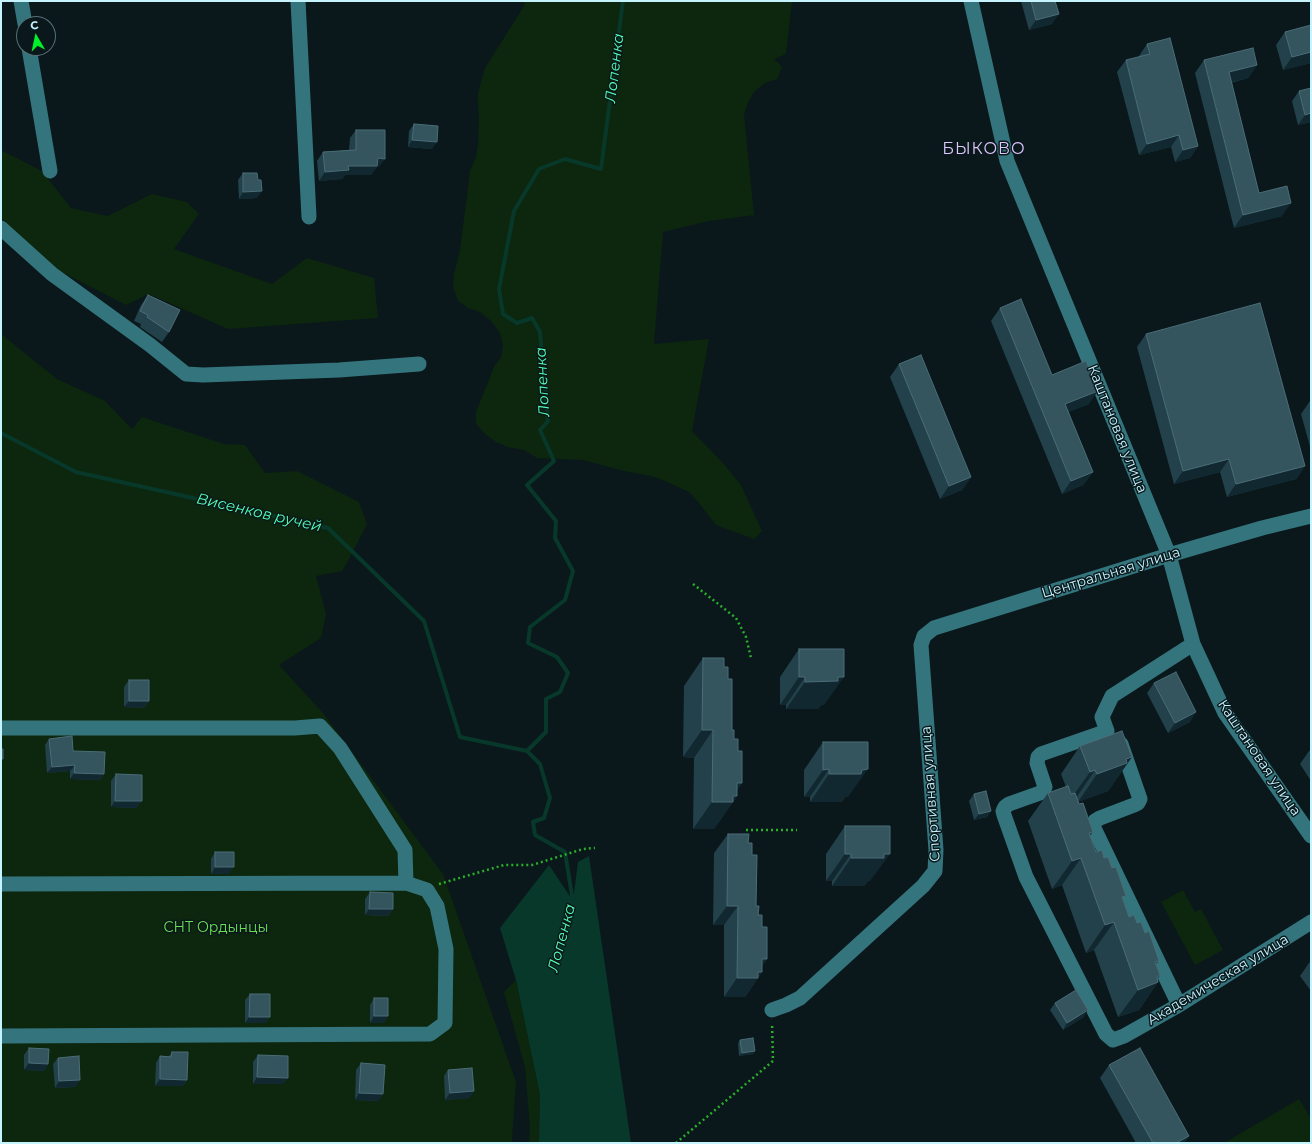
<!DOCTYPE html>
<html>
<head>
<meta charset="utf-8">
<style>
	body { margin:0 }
	#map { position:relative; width:1312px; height:1144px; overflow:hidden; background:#0a181c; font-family:Montserrat,sans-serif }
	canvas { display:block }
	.frame { position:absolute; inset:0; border:2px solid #c5f4ff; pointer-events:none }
	.north { position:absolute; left:16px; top:16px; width:40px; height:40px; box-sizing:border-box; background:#0a181c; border:1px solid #557077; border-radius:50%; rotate:351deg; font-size:11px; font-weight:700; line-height:16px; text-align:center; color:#c5f4ff }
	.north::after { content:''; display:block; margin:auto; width:14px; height:18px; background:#00f029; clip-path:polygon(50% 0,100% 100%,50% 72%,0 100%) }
</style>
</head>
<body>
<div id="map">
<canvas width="1312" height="1144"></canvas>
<div class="frame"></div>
<div class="north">С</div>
</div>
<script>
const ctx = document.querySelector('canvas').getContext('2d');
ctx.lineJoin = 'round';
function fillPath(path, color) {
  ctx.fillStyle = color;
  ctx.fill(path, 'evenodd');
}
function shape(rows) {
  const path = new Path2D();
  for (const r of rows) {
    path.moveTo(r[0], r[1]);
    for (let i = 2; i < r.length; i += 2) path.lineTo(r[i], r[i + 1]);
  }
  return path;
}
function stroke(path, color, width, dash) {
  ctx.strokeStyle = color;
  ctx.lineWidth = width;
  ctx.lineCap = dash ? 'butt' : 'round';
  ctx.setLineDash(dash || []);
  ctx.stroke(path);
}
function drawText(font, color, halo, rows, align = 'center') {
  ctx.font = font + ' Montserrat,sans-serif';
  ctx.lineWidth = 3;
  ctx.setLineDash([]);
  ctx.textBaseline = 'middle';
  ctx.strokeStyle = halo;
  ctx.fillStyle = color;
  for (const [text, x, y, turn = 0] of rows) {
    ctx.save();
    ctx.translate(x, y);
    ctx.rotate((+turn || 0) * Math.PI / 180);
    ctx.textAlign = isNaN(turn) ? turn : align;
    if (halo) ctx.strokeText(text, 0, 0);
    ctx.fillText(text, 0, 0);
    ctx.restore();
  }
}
const green = shape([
	[525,1,792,1,786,54,774,59,782,67,777,79,765,83,755,91,748,102,744,114,754,215,709,221,663,232,654,344,709,339,692,431,723,463,741,485,762,531,754,539,716,525,699,503,689,492,665,481,651,476,624,471,583,460,537,458,524,450,508,447,496,442,486,435,476,424,476,412,494,367,501,357,503,345,500,333,492,322,480,312,468,308,458,301,453,288,454,274,460,250,470,171,476,157,478,144,479,117,478,105,478,93,485,68,524,6],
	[1,150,42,171,71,208,108,216,152,194,187,202,199,214,174,249,272,284,307,258,374,278,378,318,228,329,149,294,126,305,48,265,1,217],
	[1,334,57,379,105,401,132,429,142,417,224,444,245,445,265,473,297,471,359,502,367,524,349,559,342,571,316,576,326,614,321,638,279,665,323,713,443,874,516,1082,512,1139,513,1143,1,1143],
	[1183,890,1195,912,1201,909,1223,950,1195,965,1161,902],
	[516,980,540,1095,539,1143,529,1143,530,1128,525,1067,504,992],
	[1299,1099,1311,1119,1311,1143,1224,1143]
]);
const water = shape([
	[589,856,631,1143,539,1143,540,1095,516,980,500,928,549,865,573,901,578,862]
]);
const stream = shape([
	[1,433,76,472,328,528,424,621,460,737,527,751],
	[572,907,573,902,565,852,535,835,533,822,544,818,550,798,540,764,527,751,546,732,546,699,560,692,568,673,557,657,528,643,530,627,565,600,573,571,555,538,556,521,527,485,554,461,540,430,548,421,540,332,532,318,517,323,503,314,499,289,514,211,539,169,565,159,601,169,623,1]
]);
const path = shape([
	[693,584,736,618,746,637,751,658],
	[746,830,797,830],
	[439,884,504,865,532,865,583,849,595,848],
	[676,1143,773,1061,772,1023]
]);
const minor = shape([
	[21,1,25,24],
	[298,1,309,217],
	[971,1,1007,161,1169,555,1193,644,1225,713,1311,836],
	[29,48,50,171],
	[1,228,52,274,150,345,186,374,203,375,339,370,419,364],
	[1193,644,1112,696,1102,717,1107,731,1041,754,1038,757,1037,763,1045,787,1043,791,1040,793,1009,804,1005,807,1003,811,1004,815,1026,877,1106,1034,1113,1040,1124,1036,1179,1005,1311,922],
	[1,728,295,728,320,726,340,748,405,850,406,883,427,890,437,906,446,949,445,1023,430,1034,1,1036],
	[1121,744,1140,799,1138,803,1134,805,1100,818,1095,821,1093,826,1179,1005],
	[1,884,406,883],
	[772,1010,786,1005,800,998,923,886,935,871,936,850,921,645,924,636,934,628,1169,555,1262,528,1311,516]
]);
const wall = shape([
	[1021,1,1055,1,1052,24,1029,30],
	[1311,25,1311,63,1283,70,1276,45,1285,32],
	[1147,44,1198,146,1190,158,1175,162,1171,147,1139,155,1117,72,1126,60,1140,57,1139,56],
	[1204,60,1257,65,1248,78,1231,83,1259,193,1282,216,1234,228,1195,73],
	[1311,88,1311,122,1298,125,1292,101,1299,91],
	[414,124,432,149,408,147,409,131],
	[356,130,379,167,377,167,371,175,345,175,342,179,319,181,317,161,323,152,349,150,350,138],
	[243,173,258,180,257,198,239,199,238,180],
	[148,295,169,332,162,342,140,327,141,324,134,321,141,305],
	[1000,308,1052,375,1089,404,1068,412,1093,472,1083,485,1062,494,991,321],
	[1146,334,1305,466,1296,479,1227,497,1220,472,1174,484,1137,347],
	[899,364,971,477,962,490,940,499,890,377],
	[1310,401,1311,401,1311,450,1301,414],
	[799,649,824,705,821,705,818,709,786,709,786,705,780,705,780,677],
	[703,658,724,667,728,679,732,730,734,739,738,751,742,783,737,790,737,796,714,829,693,829,694,758,683,757,684,686],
	[129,680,149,701,144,708,124,707,124,687],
	[1154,683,1190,722,1168,733,1147,693],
	[49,739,73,751,104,774,100,780,70,779,70,771,47,773,45,745],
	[823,742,848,797,845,797,842,802,810,802,810,797,804,797,804,770],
	[1080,746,1132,757,1108,791,1078,802,1093,832,1090,836,1096,852,1104,858,1123,900,1129,917,1137,923,1145,933,1159,961,1156,964,1160,975,1157,979,1158,982,1139,1010,1118,1017,1094,950,1086,953,1062,885,1052,889,1028,821,1048,793,1066,787,1061,774],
	[1311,750,1311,781,1300,764,1309,751],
	[116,774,137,808,111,807,111,781],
	[974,794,991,811,987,817,974,820,969,801],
	[845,826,870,881,868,881,864,886,832,886,832,881,826,881,826,854],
	[728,834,748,843,752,855,756,906,762,927,767,959,762,966,762,972,745,997,724,997,724,925,713,925,714,853],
	[215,852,229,874,211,874,211,859],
	[370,892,393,909,388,916,365,915,365,899],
	[1311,961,1311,991,1300,976,1309,963],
	[250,994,270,1017,265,1023,245,1023,245,1000],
	[374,998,388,1016,383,1023,370,1023,370,1005],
	[1055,1003,1084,1017,1063,1030,1050,1010],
	[740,1040,755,1051,753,1054,739,1056,738,1043],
	[29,1048,48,1064,44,1071,24,1070,24,1055],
	[172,1052,187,1080,183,1086,155,1086,156,1063,160,1056,168,1057],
	[258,1055,283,1084,253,1084,253,1062],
	[58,1058,76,1087,55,1088,53,1064],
	[361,1063,379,1101,355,1100,356,1070],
	[1109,1065,1189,1136,1184,1143,1136,1143,1100,1078],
	[448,1070,474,1091,469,1098,445,1100,444,1076]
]);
const shadedWall = shape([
	[1059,14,1052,24,1029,30,1036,20],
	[1311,52,1311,63,1283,70,1292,57],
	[1257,65,1248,78,1220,85,1229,72],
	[1311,113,1311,122,1298,125,1305,115],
	[1179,135,1171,147,1139,155,1147,144],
	[412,140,437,142,432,149,408,147],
	[1198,146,1190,158,1175,162,1183,150],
	[378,158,385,159,379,167,377,167,371,175,345,175,342,179,319,181,325,172],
	[262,191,257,198,239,199,243,192],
	[1291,203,1282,216,1234,228,1243,215],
	[1098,391,1089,404,1056,417,1065,404],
	[1229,459,1220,472,1174,484,1183,471],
	[1305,466,1296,479,1227,497,1236,484],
	[1093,472,1083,485,1062,494,1071,481],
	[971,477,962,490,940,499,949,486],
	[799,677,805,677,786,705,780,705],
	[838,677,844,677,824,705,821,705,818,709,786,709,805,682],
	[129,701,149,701,144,708,124,707],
	[1196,712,1190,722,1168,733,1175,723],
	[702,730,713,730,694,758,683,757],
	[1132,757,1108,791,1078,802,1097,774,1126,759],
	[75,765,70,771,47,773,52,767],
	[829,769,810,797,804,797,823,770],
	[868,769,848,797,845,797,842,802,810,802,829,774,862,770],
	[1095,770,1076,798,1070,800,1090,772],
	[74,773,104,774,100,780,70,779],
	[737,783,742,783,729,802,733,796,737,796,714,829,693,829,712,802],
	[115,801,142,801,137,808,111,807],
	[991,811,987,817,974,820,979,814],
	[845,854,851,854,832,881,826,881],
	[884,854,890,854,870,881,868,881,864,886,832,886,851,858],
	[1081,858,1062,885,1052,889,1072,861],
	[215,867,234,867,229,874,211,874],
	[727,906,738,906,724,925,713,925],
	[369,909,393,909,388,916,365,915],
	[1114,922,1094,950,1086,953,1105,925],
	[762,959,767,959,754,978,758,972,762,972,745,997,724,997,737,978],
	[1160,975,1154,984,1158,982,1139,1010,1118,1017,1138,990,1157,977],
	[1088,1010,1084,1017,1063,1030,1067,1023],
	[374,1016,388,1016,383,1023,370,1023],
	[249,1017,270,1017,265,1023,245,1023],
	[755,1051,753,1054,739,1056,742,1053],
	[29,1063,48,1064,44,1071,24,1070],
	[257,1077,288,1078,283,1084,253,1084],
	[160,1079,187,1080,183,1086,155,1086],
	[80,1080,76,1087,55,1088,59,1081],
	[474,1091,469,1098,445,1100,450,1093],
	[359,1093,383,1094,379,1101,355,1100],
	[1189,1136,1184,1143,1176,1143]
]);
const building = shape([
	[1031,1,1055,1,1059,14,1036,20,1031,1],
	[1311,25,1311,52,1292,57,1285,32,1311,25],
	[1170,38,1198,146,1183,150,1179,135,1147,144,1126,60,1150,54,1147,44,1170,38],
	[1253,48,1257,65,1229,72,1259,193,1287,186,1291,203,1243,215,1204,60,1253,48],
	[1311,88,1311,113,1305,115,1299,91,1311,88],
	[414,124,438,126,437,142,412,140,414,124],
	[356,130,385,130,385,159,378,158,377,166,348,166,349,170,325,172,323,152,356,150,356,130],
	[243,173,257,173,258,180,261,180,262,191,243,192,243,173],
	[148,295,180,310,169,332,147,317,148,315,140,311,148,295],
	[1021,299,1052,375,1086,361,1098,391,1065,404,1093,472,1071,481,1000,308,1021,299],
	[1260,303,1305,466,1236,484,1229,459,1183,471,1146,334,1260,303],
	[921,355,971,477,949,486,899,364,921,355],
	[799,649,844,649,844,677,838,677,838,681,805,682,805,677,799,677,799,649],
	[703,658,724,658,724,667,728,667,728,679,732,679,732,730,734,730,734,739,738,739,738,751,742,751,742,783,737,783,737,796,733,796,733,802,712,802,713,730,702,730,703,658],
	[1176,672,1196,712,1175,723,1154,683,1176,672],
	[129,680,149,680,149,701,129,701,129,680],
	[1122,731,1132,757,1126,759,1127,763,1097,774,1095,770,1090,772,1080,746,1122,731],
	[72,736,73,751,105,752,104,774,74,773,75,765,52,767,49,739,72,736],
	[823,742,868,742,868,769,862,770,861,774,829,774,829,769,823,770,823,742],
	[1,749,3,749,3,759,1,759,1,749],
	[116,774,142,775,142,801,115,801,116,774],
	[1068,786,1071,794,1075,793,1079,804,1083,803,1093,832,1089,833,1096,852,1102,850,1104,858,1108,857,1112,868,1116,867,1126,896,1122,897,1129,917,1134,915,1137,923,1141,922,1145,933,1149,931,1159,961,1155,962,1160,975,1157,977,1158,982,1138,990,1114,922,1105,925,1081,858,1072,861,1048,793,1068,786],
	[986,791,991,811,979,814,974,794,986,791],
	[845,826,890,826,890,854,884,854,884,858,851,858,851,854,845,854,845,826],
	[728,834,749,834,748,843,752,843,752,855,757,855,756,906,759,906,758,915,762,915,762,927,767,927,767,959,762,959,762,972,758,972,758,978,737,978,738,906,727,906,728,834],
	[215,852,234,852,234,867,215,867,215,852],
	[370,892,393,893,393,909,369,909,370,892],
	[1076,990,1088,1010,1067,1023,1055,1003,1076,990],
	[250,994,270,994,270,1017,249,1017,250,994],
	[374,998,388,998,388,1016,374,1016,374,998],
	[753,1038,755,1051,742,1053,740,1040,753,1038],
	[29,1048,49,1049,48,1064,29,1063,29,1048],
	[1140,1048,1189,1136,1176,1143,1153,1143,1109,1065,1140,1048],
	[172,1052,188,1052,187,1080,160,1079,160,1056,171,1057,172,1052],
	[258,1055,288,1056,288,1078,257,1077,258,1055],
	[79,1056,80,1080,59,1081,58,1058,79,1056],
	[361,1063,385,1065,383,1094,359,1093,361,1063],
	[472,1068,474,1091,450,1093,448,1070,472,1068]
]);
const streetNames = [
	["Каштановая улица",1117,429,68],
	["Центральная улица",1111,573,-17],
	["Каштановая улица",1259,758,56],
	["Спортивная улица",931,794,-94],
	["Академическая улица",1218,980,-31]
];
const parkNames = [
	["СНТ Ордынцы",216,928]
];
const waterNames = [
	["Лопенка",615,68,-83],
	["Лопенка",543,382,-93],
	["Висенков ручей",259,513,13],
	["Лопенка",562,938,-75]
];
const quarterNames = [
	["БЫКОВО",984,149]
];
fillPath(green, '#0d260e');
fillPath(water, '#07382a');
stroke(stream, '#07382a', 4);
stroke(path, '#29af2a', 2.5, [2, 3]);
stroke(minor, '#34757d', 15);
fillPath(wall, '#22414b');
fillPath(shadedWall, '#112830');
fillPath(building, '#34545e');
stroke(building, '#4a6d77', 1);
drawText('14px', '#c5f4ff', '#0a181c', streetNames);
drawText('14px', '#6ae150', '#0a181c', parkNames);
drawText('italic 15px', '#53ffaf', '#0a181c', waterNames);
ctx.letterSpacing = '1px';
drawText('16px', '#dfc7ff', '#0a181c', quarterNames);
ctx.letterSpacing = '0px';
</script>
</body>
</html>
